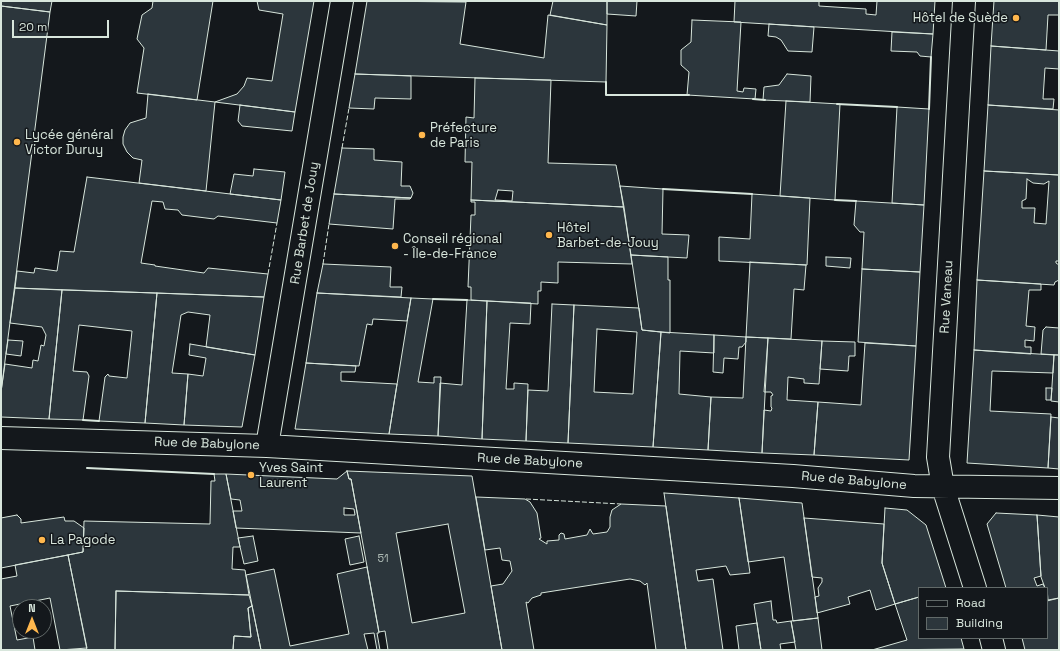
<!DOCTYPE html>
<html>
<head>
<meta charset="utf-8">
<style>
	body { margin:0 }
	#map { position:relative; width:1060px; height:651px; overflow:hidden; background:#14181c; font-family:"Space Grotesk",sans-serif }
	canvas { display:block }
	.frame { position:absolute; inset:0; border:2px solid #d8e6dc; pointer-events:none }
	.legend { position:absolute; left:918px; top:587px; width:130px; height:52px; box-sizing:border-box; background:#14181c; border:1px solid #626a69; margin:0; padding:5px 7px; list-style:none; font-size:12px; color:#d8e6dc }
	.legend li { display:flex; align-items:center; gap:8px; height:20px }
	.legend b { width:20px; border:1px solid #626a69 }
	.north { position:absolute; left:12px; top:599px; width:40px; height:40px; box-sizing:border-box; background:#14181c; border:1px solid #626a69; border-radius:50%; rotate:0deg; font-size:11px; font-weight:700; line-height:16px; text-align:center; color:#d8e6dc }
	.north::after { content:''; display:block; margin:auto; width:14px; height:18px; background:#ffb74d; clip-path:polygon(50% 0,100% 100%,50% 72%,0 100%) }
	.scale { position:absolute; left:12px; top:20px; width:97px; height:18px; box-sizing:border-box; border:2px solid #d8e6dc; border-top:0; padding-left:5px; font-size:12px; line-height:14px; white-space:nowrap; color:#d8e6dc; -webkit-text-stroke:3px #14181c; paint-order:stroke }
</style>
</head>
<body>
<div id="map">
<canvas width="1060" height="651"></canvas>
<div class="frame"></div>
<ul class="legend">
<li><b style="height:5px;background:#14181c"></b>Road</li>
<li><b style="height:11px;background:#2c363c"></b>Building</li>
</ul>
<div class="north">N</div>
<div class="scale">20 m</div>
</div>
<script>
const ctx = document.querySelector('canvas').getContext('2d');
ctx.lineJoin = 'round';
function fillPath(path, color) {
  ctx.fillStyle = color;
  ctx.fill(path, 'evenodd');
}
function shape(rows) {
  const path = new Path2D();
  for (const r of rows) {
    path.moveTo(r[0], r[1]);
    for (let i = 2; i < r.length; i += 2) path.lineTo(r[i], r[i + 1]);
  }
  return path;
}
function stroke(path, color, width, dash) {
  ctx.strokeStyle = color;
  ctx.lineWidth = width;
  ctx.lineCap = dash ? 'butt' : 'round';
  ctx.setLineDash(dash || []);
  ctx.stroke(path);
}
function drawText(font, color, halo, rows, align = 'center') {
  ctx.font = font + ' "Space Grotesk",sans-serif';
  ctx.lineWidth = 3;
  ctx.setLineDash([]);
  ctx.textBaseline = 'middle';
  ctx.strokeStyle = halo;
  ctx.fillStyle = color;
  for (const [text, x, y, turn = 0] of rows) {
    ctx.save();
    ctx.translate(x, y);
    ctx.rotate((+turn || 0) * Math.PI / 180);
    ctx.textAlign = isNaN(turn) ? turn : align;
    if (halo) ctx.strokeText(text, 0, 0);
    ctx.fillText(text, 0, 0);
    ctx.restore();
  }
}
const building = shape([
	[1,1,52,1,50,12,1,6,1,1],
	[153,1,213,1,197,100,137,93,144,48,137,39,142,15,152,8,153,1],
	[257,1,314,1,295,112,215,102,237,94,244,86,247,78,272,81,283,14,259,10,257,1],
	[367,1,466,2,460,44,544,58,548,15,607,25,606,82,355,74,367,1],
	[553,1,607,1,607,25,550,15,553,1],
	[607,1,637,1,636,16,607,14,607,1],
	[735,1,819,1,819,6,866,9,866,14,876,15,877,1,935,1,933,34,734,22,735,1],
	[994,1,1059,1,1059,15,1048,15,1046,50,991,46,994,1],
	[1,6,50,12,1,392,1,6],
	[692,20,741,22,737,91,743,92,744,88,756,89,755,99,687,95,689,72,681,65,681,50,691,42,692,20],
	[769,24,814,27,812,52,788,51,781,40,776,37,768,36,769,24],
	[892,32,933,34,931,57,920,56,917,52,891,51,892,32],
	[991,46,1059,51,1059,69,1045,68,1043,99,1054,99,1053,109,988,105,991,46],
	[355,74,411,76,411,99,375,98,374,109,349,108,355,74],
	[787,74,811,76,810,102,763,100,764,87,779,85,787,74],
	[475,78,551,80,548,163,616,165,624,207,471,200,472,162,465,162,466,117,474,118,475,78],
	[498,190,513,191,512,201,495,200,498,190],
	[148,94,215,102,206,191,139,183,142,160,133,158,127,152,123,144,123,137,125,130,130,123,146,118,148,94],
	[786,101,840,104,835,200,780,196,786,101],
	[240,105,295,112,292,131,242,126,238,121,240,105],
	[988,105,1059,110,1059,175,984,171,988,105],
	[897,107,929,109,924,205,892,203,897,107],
	[342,148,374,149,374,160,402,162,401,186,410,186,413,193,411,198,334,194,342,148],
	[254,169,285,172,281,200,230,194,234,174,253,176,254,169],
	[984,171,1059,175,1059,261,1056,261,1056,263,1059,265,1059,280,1055,282,1054,285,977,280,984,171],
	[1027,179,1033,183,1044,184,1049,181,1046,224,1034,223,1035,208,1022,208,1022,201,1026,199,1027,179],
	[87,177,281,200,277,223,218,216,214,219,182,215,178,210,165,209,163,202,152,201,141,263,155,265,155,266,204,273,208,268,268,274,264,297,15,288,17,271,34,273,35,268,57,271,60,251,74,252,87,177],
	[620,186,663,189,662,234,689,235,687,258,631,255,620,186],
	[334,194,411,198,410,199,395,199,393,229,329,224,334,194],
	[752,194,810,198,807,265,719,261,719,237,750,239,752,194],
	[471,200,624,207,632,264,558,262,558,283,541,282,541,291,538,291,538,304,471,300,471,287,468,287,471,215,475,215,475,202,471,202,471,200],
	[856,201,924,205,920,272,862,269,864,232,860,232,854,225,856,201],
	[631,255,668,257,668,280,670,280,670,333,642,330,631,255],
	[826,257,851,258,850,268,826,266,826,257],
	[750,262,806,265,804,290,794,289,791,339,746,337,750,262],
	[323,264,391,267,390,287,402,287,401,297,317,293,323,264],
	[862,269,920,272,916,346,858,342,862,269],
	[977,280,1041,284,1041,290,1029,290,1026,326,1035,327,1034,341,1025,340,1025,347,1031,347,1031,354,974,350,977,280],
	[15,288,62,290,49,419,1,417,1,392,5,364,32,368,33,360,38,361,41,345,44,346,46,335,42,327,10,323,15,288],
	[62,290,157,293,145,423,99,421,105,377,108,374,109,376,127,378,132,331,79,325,73,371,87,372,89,376,83,420,49,419,62,290],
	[157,293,264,297,255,355,206,347,210,315,188,312,181,315,172,373,188,374,184,425,145,423,157,293],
	[317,293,411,298,407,321,373,319,372,325,367,324,359,366,306,363,317,293],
	[411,298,433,299,418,382,434,383,434,377,441,377,438,436,389,434,411,298],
	[467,300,487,301,482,439,438,436,440,383,462,385,467,300],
	[487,301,531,303,530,324,510,323,506,389,514,389,514,383,528,384,526,441,482,439,487,301],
	[552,304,574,305,568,443,526,441,528,390,548,391,552,304],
	[574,305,639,308,642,330,661,332,653,447,568,443,574,305],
	[597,329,637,332,633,394,594,392,597,329],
	[1046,327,1059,328,1059,355,1041,354,1043,330,1046,327],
	[661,332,714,335,714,353,680,351,679,394,711,397,708,450,653,447,661,332],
	[714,335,746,337,746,342,742,347,739,347,738,359,724,358,723,373,713,372,714,335],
	[746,337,768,338,762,453,708,450,711,397,743,398,746,337],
	[768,338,822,341,819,384,804,383,804,379,788,377,787,400,818,402,814,455,762,453,764,410,771,411,772,408,771,407,771,396,773,395,771,392,764,392,768,338],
	[8,340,23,341,21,356,6,354,8,340],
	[822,341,855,342,855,356,849,356,848,371,820,369,822,341],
	[865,343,916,346,909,460,814,455,818,402,861,405,865,343],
	[190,344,255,355,242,427,184,425,188,374,203,376,206,358,189,355,190,344],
	[974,350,1054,355,1053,373,992,371,990,411,1051,414,1048,468,967,463,974,350],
	[1054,355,1059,355,1059,402,1051,401,1054,355],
	[306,363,356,366,355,372,341,372,341,381,397,384,389,434,295,429,306,363],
	[1046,388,1052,388,1051,400,1046,400,1046,388],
	[1051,417,1059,418,1059,469,1048,468,1051,417],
	[347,471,472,476,502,650,388,650,385,631,379,632,351,479,349,479,347,471],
	[448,524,465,613,412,623,396,533,448,524],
	[347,471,349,479,351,479,361,533,236,528,233,511,242,511,240,500,231,499,226,474,337,479,347,471],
	[344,508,354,509,355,515,344,515,344,508],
	[214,474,226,474,240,547,233,547,232,569,245,570,249,595,116,591,115,650,87,650,68,555,83,552,84,521,210,524,211,481,215,481,214,474],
	[664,493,739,498,750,573,730,575,726,566,696,570,698,581,713,579,723,650,686,650,664,493],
	[476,497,525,499,530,502,537,513,541,538,539,539,547,544,547,541,559,540,559,535,561,533,564,534,565,539,587,535,590,529,593,534,607,532,610,527,610,517,612,510,621,504,666,506,686,650,656,650,647,583,645,585,640,581,630,579,541,593,541,595,532,598,528,603,526,602,534,650,502,650,491,586,503,584,512,571,510,561,502,560,500,548,485,550,476,497],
	[739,498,802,503,818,618,793,621,784,557,748,562,739,498],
	[885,508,907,510,926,525,946,588,919,588,919,597,895,604,882,563,885,508],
	[996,513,1037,515,1041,576,1034,578,1037,586,1043,584,1045,588,1006,588,987,524,996,513],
	[17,515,21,519,21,523,64,517,65,521,74,521,84,528,83,552,1,568,1,518,17,515],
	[1037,515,1059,517,1059,598,1048,600,1047,588,1045,588,1041,577,1037,515],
	[804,518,884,524,882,563,895,604,876,610,870,590,848,597,850,604,817,613,815,597,819,596,818,588,822,582,822,578,812,577,804,518],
	[253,536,258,561,244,564,238,538,253,536],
	[359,536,364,562,350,565,345,539,359,536],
	[68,555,87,648,60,650,50,598,10,606,17,640,33,637,35,650,1,650,1,579,17,576,15,565,68,555],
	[367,567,379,633,377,633,380,650,377,650,374,633,364,634,368,650,261,650,246,575,274,569,290,646,349,634,337,574,367,567],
	[116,591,249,595,252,606,248,608,251,637,234,636,233,650,115,650,116,591],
	[919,597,919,638,961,638,964,649,872,650,907,640,895,604,919,597],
	[1059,598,1059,650,1025,650,1022,638,1047,638,1047,601,1059,598],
	[771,601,773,620,776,620,777,623,791,621,795,642,780,644,781,650,761,650,754,604,771,601],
	[252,606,261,650,233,650,234,636,251,637,248,608,252,606],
	[818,618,822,650,796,650,791,621,818,618],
	[757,623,761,650,739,650,736,626,757,623]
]);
const minor = shape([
	[964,1,938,457,943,487,975,588],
	[1,438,267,446,793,476,914,486,1059,488],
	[267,446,342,1],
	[991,638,994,650]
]);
const fence = shape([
	[342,148,349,108],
	[323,264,329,224],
	[268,274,277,223],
	[526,499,621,504]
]);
const wall = shape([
	[606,82,606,95,689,95],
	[753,99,765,100],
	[837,104,897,107],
	[929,109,931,57],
	[663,189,752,194],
	[835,200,856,201],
	[433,299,467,300],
	[83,420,99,421],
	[87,468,214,474]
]);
const markers = [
	[1016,18,4,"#ffb74d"],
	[422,135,4,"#ffb74d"],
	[17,142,4,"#ffb74d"],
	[549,235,4,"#ffb74d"],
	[395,246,4,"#ffb74d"],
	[251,475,4,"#ffb74d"],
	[42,540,4,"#ffb74d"]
];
const numberNames = [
	["51",383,559]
];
const poiNames = [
	["Hôtel de Suède",1008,18,"right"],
	["Préfecture",430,128],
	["de Paris",430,143],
	["Lycée général",25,135],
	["Victor Duruy",25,150],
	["Hôtel",557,228],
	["Barbet-de-Jouy",557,243],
	["Conseil régional",403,239],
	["- Île-de-France",403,254],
	["Yves Saint",259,468],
	["Laurent",259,483],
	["La Pagode",50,540]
];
const streetNames = [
	["Rue Barbet de Jouy",305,223,-81],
	["Rue Vaneau",947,297,-87],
	["Rue de Babylone",207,444,2],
	["Rue de Babylone",530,461,3],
	["Rue de Babylone",854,481,5]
];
fillPath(building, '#2c363c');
stroke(building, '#d8e6dc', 1);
stroke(minor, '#d8e6dc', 24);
stroke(minor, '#14181c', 22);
stroke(fence, '#d8e6dc', 1, [5, 2]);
stroke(wall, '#d8e6dc', 2);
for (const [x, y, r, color] of markers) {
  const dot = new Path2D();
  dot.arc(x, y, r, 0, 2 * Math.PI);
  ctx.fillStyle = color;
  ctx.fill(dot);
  stroke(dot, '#14181c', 1.5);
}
drawText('11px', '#adbab4', null, numberNames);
drawText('13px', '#d8e6dc', '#14181c', poiNames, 'left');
drawText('13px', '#d8e6dc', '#14181c', streetNames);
</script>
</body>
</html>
